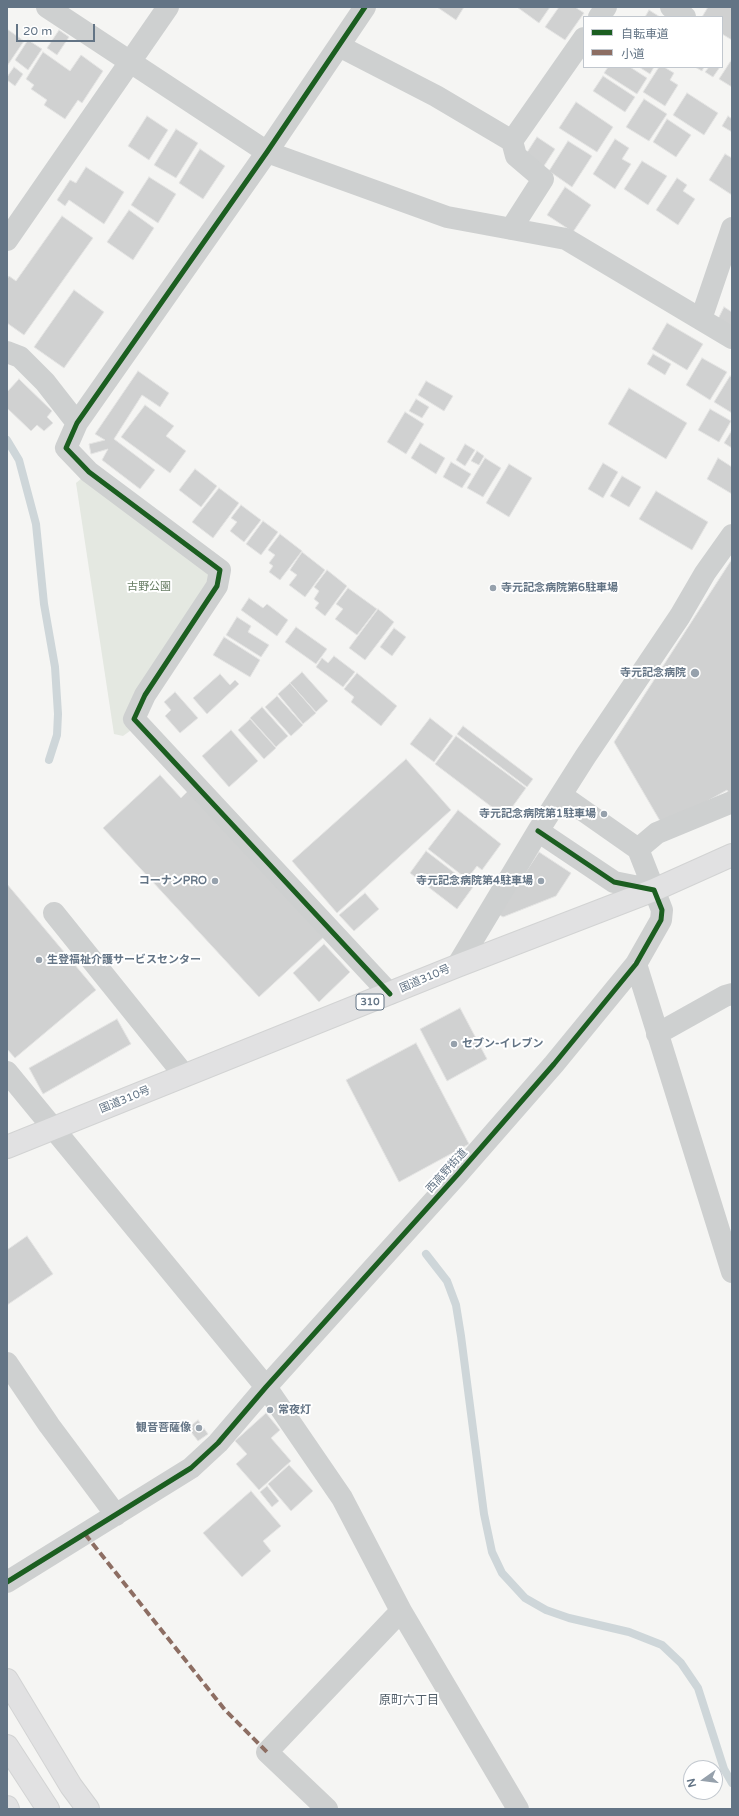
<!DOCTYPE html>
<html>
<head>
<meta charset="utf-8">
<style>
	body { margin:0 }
	#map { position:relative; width:739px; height:1816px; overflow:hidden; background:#f5f5f3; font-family:"Varela Round","Noto Sans JP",sans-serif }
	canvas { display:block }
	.frame { position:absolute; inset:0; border:8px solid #637485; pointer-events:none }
	.legend { position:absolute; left:583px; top:16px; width:140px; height:52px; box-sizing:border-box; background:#fff; border:1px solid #c1c7ce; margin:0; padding:5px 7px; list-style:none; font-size:12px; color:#637485 }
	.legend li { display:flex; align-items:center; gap:8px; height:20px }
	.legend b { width:20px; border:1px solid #c1c7ce }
	.north { position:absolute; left:683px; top:1760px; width:40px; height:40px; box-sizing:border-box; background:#fff; border:1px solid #c1c7ce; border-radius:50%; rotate:256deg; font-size:11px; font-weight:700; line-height:16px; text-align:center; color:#637485 }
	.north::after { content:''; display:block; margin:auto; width:14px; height:18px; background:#96a1ac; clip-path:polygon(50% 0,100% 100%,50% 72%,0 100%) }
	.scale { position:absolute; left:16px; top:24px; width:79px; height:18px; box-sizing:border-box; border:2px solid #637485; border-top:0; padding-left:5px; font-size:12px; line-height:14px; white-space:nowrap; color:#637485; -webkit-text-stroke:3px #fff; paint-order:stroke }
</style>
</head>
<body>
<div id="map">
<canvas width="739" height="1816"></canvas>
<div class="frame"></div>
<ul class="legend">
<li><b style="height:5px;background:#1b5e20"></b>自転車道</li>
<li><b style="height:5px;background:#8d6e63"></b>小道</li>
</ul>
<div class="north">N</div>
<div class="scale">20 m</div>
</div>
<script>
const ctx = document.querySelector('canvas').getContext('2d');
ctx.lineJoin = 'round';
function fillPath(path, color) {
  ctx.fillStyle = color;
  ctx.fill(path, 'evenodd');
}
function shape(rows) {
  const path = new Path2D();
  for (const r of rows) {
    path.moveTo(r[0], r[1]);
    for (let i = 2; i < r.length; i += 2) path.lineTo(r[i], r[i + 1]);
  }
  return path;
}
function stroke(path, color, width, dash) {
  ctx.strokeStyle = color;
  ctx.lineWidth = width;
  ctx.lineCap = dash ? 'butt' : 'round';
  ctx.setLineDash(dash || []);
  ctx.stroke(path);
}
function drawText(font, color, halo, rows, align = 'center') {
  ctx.font = font + ' "Varela Round","Noto Sans JP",sans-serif';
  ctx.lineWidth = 4;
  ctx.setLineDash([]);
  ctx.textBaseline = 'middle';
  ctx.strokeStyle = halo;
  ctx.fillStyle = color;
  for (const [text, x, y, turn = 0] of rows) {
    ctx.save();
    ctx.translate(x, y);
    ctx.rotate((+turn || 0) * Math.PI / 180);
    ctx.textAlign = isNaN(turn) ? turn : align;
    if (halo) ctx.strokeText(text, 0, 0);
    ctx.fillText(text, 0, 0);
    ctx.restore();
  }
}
const green = shape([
	[89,472,220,570,134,728,123,736,114,734,76,483]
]);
const stream = shape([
	[7,440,19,460,36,524,44,604,55,667,58,714,57,735,49,760],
	[426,1254,447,1281,456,1305,461,1336,484,1514,492,1552,502,1573,525,1598,546,1610,569,1618,629,1632,662,1645,681,1663,698,1688,724,1769,732,1783]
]);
const building = shape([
	[437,7,464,7,456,20,437,7],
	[517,7,550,7,539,23,517,7],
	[559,7,575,7,584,13,565,40,545,27,559,7],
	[708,7,732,7,732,40,722,34,722,17,702,17,708,7],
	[649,10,660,17,645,17,649,10],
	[7,29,24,41,7,66,7,29],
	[59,30,69,37,57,55,47,48,59,30],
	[28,40,42,49,28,70,15,60,28,40],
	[43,52,70,71,81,55,103,71,82,103,78,100,65,119,44,105,47,100,31,89,34,85,26,79,43,52],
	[732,59,732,87,719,79,732,59],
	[14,67,23,74,15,86,7,80,7,77,14,67],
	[608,67,630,67,647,78,637,94,604,73,608,67],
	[639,67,654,67,650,74,639,67],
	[659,67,664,67,674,73,670,80,678,85,665,106,643,92,659,67],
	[695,67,704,67,702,71,695,67],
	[709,67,720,67,713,77,705,72,709,67],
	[603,76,635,97,625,112,593,91,603,76],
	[687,93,718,113,704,135,673,115,687,93],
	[644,99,667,114,649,141,626,127,644,99],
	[576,102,613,127,597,152,559,128,576,102],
	[147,116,168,130,149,160,128,146,147,116],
	[728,116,732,119,732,132,722,126,728,116],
	[667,119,691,135,676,157,653,142,667,119],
	[176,129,198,143,176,178,154,165,176,129],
	[537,137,555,149,542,169,524,157,537,137],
	[615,139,629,148,622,159,631,164,615,189,593,174,615,139],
	[568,141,592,156,572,187,549,171,568,141],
	[200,149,225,166,203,199,179,183,200,149],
	[725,154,732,158,732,195,709,180,725,154],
	[642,161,667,176,648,205,624,189,642,161],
	[86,167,124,192,104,224,69,200,65,206,57,200,70,180,76,183,86,167],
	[149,177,176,194,158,223,131,205,149,177],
	[677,178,687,185,683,191,695,199,678,225,656,210,677,178],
	[565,187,591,205,573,232,547,215,565,187],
	[129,210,154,228,133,260,107,242,129,210],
	[62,216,93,238,24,335,7,323,7,279,9,276,16,281,62,216],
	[74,290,104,312,64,368,34,347,74,290],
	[724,307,732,312,732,330,717,321,724,307],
	[667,323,703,344,687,370,652,349,667,323],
	[653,354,671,364,665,375,647,364,653,354],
	[702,358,727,372,710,400,686,385,702,358],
	[138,371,169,393,160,407,142,395,114,439,155,470,140,489,102,460,108,449,91,454,89,444,105,440,95,434,138,371],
	[730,376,732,377,732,413,714,402,730,376],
	[19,379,52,411,47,417,53,423,44,431,37,425,31,431,7,408,7,392,19,379],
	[426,381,453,396,444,411,418,395,426,381],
	[629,388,687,423,666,459,608,424,629,388],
	[416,399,429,407,422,418,409,411,416,399],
	[145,405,174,426,166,436,186,451,170,473,121,437,145,405],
	[710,409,731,421,719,442,698,430,710,409],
	[405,412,424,424,406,454,387,442,405,412],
	[732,430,732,448,724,443,732,430],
	[420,443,445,458,436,474,411,458,420,443],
	[465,444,475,450,465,466,456,460,465,444],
	[477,451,484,456,479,465,471,461,477,451],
	[485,458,501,468,483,497,467,488,485,458],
	[718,458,732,467,732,494,707,479,718,458],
	[451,462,471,474,462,488,443,477,451,462],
	[603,463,618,472,603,498,588,489,603,463],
	[509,464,532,478,509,517,486,503,509,464],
	[195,469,217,486,201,507,179,490,195,469],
	[622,476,641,487,629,507,610,496,622,476],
	[219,488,239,503,213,538,192,522,219,488],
	[656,491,708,522,692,550,639,519,656,491],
	[241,505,261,520,244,542,230,531,237,522,231,518,241,505],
	[263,521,278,532,261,555,246,544,263,521],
	[280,534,302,551,280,580,269,572,273,566,269,563,275,555,268,550,280,534],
	[302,552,325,570,305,597,289,585,297,575,290,570,302,552],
	[732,559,732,799,727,790,663,826,614,742,732,559],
	[327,570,347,586,325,616,315,608,319,603,314,599,319,591,314,587,327,570],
	[348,588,377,609,357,635,335,619,343,609,336,604,348,588],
	[249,598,263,608,267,604,288,620,277,636,241,610,249,598],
	[378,609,394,622,365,660,349,648,378,609],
	[237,617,251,626,248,632,269,645,261,657,226,635,237,617],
	[296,627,327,649,316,664,285,642,296,627],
	[394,628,406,637,392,656,380,647,394,628],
	[224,637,260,660,250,677,213,655,224,637],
	[334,656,355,672,343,687,316,667,322,658,328,663,334,656],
	[302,672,328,701,316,712,290,683,302,672],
	[357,673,397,706,381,726,351,702,354,697,344,689,357,673],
	[220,674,230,685,235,680,239,684,207,714,193,698,220,674],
	[290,683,316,713,303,724,278,694,290,683],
	[175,692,198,718,180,733,165,716,171,710,164,702,175,692],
	[277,696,303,725,291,736,265,707,277,696],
	[262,707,288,736,276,747,250,718,262,707],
	[430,718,453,736,434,762,410,744,430,718],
	[250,719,276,748,264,759,238,730,250,719],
	[463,726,533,779,527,787,457,734,463,726],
	[231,730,258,761,229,787,202,756,231,730],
	[456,736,526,788,505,817,435,764,456,736],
	[406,759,451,810,337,913,292,861,406,759],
	[160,775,181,798,192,787,327,934,259,997,103,828,160,775],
	[458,810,501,844,482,870,477,866,467,879,428,849,458,810],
	[426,851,473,887,457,909,410,873,426,851],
	[539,852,571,873,556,896,503,917,498,914,539,852],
	[7,884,96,990,15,1058,7,1049,7,884],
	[365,893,379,909,354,931,339,915,365,893],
	[324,944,350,972,319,1002,293,973,324,944],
	[460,1008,487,1059,447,1081,420,1029,460,1008],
	[117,1019,131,1044,43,1094,29,1068,117,1019],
	[416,1043,469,1144,399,1182,346,1080,416,1043],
	[27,1236,53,1274,7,1305,7,1250,27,1236],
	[266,1413,280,1430,271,1438,291,1461,259,1490,236,1464,247,1454,235,1441,266,1413],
	[198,1420,208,1434,198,1441,188,1428,198,1420],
	[289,1465,313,1491,291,1511,268,1484,289,1465],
	[267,1486,279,1501,272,1507,260,1492,267,1486],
	[251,1491,281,1526,263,1541,271,1551,242,1577,203,1533,251,1491]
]);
const minor = shape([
	[47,7,267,152,447,217,566,239,732,338],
	[365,7,267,152,77,423,66,448,89,472,220,570,217,586,145,695,134,719,390,994],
	[671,7,685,17],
	[599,17,606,7],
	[339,46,436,96,512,141,584,38],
	[511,229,543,179,516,156,512,141],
	[7,240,168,7],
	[701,319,732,228],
	[7,352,20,357,45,382,77,423],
	[561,795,638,849],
	[538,831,614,882,654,890],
	[54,913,185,1076],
	[636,964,732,1272],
	[457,966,538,831,585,757,680,616,705,573,732,535],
	[657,1034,725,996,732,994],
	[7,1072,266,1387,342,1498,401,1611,518,1809],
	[7,1363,49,1425,116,1515],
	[7,1582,191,1468,218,1443,266,1387,458,1174,554,1064,636,964,661,920,662,910,638,849,657,833,732,802],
	[327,1809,267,1752,401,1611]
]);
const highway = shape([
	[7,1147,457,966,654,890,732,855],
	[7,1680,71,1786,88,1809],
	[7,1746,48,1809],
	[7,1807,8,1809]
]);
const quiet = shape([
	[85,1534,225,1710,267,1752]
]);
const cycleway = shape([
	[365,7,267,152,77,423,66,448,89,472,220,570,217,586,145,695,134,719,390,994],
	[7,1582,191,1468,218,1443,266,1387,458,1174,554,1064,636,964,661,920,662,910,654,890,614,882,538,831]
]);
const markers = [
	[493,588,4,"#96a1ac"],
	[695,673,5,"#96a1ac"],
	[604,814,4,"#96a1ac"],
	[215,881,4,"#96a1ac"],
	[541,881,4,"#96a1ac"],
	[39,960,4,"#96a1ac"],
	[454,1044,4,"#96a1ac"],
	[270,1410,4,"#96a1ac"],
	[199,1428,4,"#96a1ac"]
];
const shields = [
	[370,1002,28]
];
const shieldNames = [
	["310",370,1002]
];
const parkNames = [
	["古野公園",149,587]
];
const poiNames = [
	["寺元記念病院第6駐車場",501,588,"left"],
	["寺元記念病院",686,673],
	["寺元記念病院第1駐車場",596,814],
	["コーナンPRO",207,881],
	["寺元記念病院第4駐車場",533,881],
	["生登福祉介護サービスセンター",47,960,"left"],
	["セブン-イレブン",462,1044,"left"],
	["常夜灯",278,1410,"left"],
	["観音菩薩像",191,1428]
];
const streetNames = [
	["国道310号",425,979,-23],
	["国道310号",125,1100,-22],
	["西高野街道",447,1171,-48]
];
const neighbourhoodNames = [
	["原町六丁目",409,1701]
];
fillPath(green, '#e4e8e1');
stroke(stream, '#ced6d9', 8);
fillPath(building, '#d0d1d1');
stroke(building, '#e4e4e3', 1);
stroke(highway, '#d2d3d3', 24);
stroke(minor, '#ced0d0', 22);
stroke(highway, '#e1e1e2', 22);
stroke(quiet, '#8d6e63', 4, [8, 4]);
stroke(cycleway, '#1b5e20', 5);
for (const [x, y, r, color] of markers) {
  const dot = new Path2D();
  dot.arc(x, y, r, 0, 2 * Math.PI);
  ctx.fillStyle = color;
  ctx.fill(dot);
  stroke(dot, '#fff', 1.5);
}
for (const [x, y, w] of shields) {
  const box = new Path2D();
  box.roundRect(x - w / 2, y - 8, w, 16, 3);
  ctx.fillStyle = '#fff';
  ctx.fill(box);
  stroke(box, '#637485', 1);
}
drawText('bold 10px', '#637485', null, shieldNames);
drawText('11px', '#667c62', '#fff', parkNames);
drawText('bold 11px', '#637485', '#fff', poiNames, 'right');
drawText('11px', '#637485', '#fff', streetNames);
drawText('12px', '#515e69', '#fff', neighbourhoodNames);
</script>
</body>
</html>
